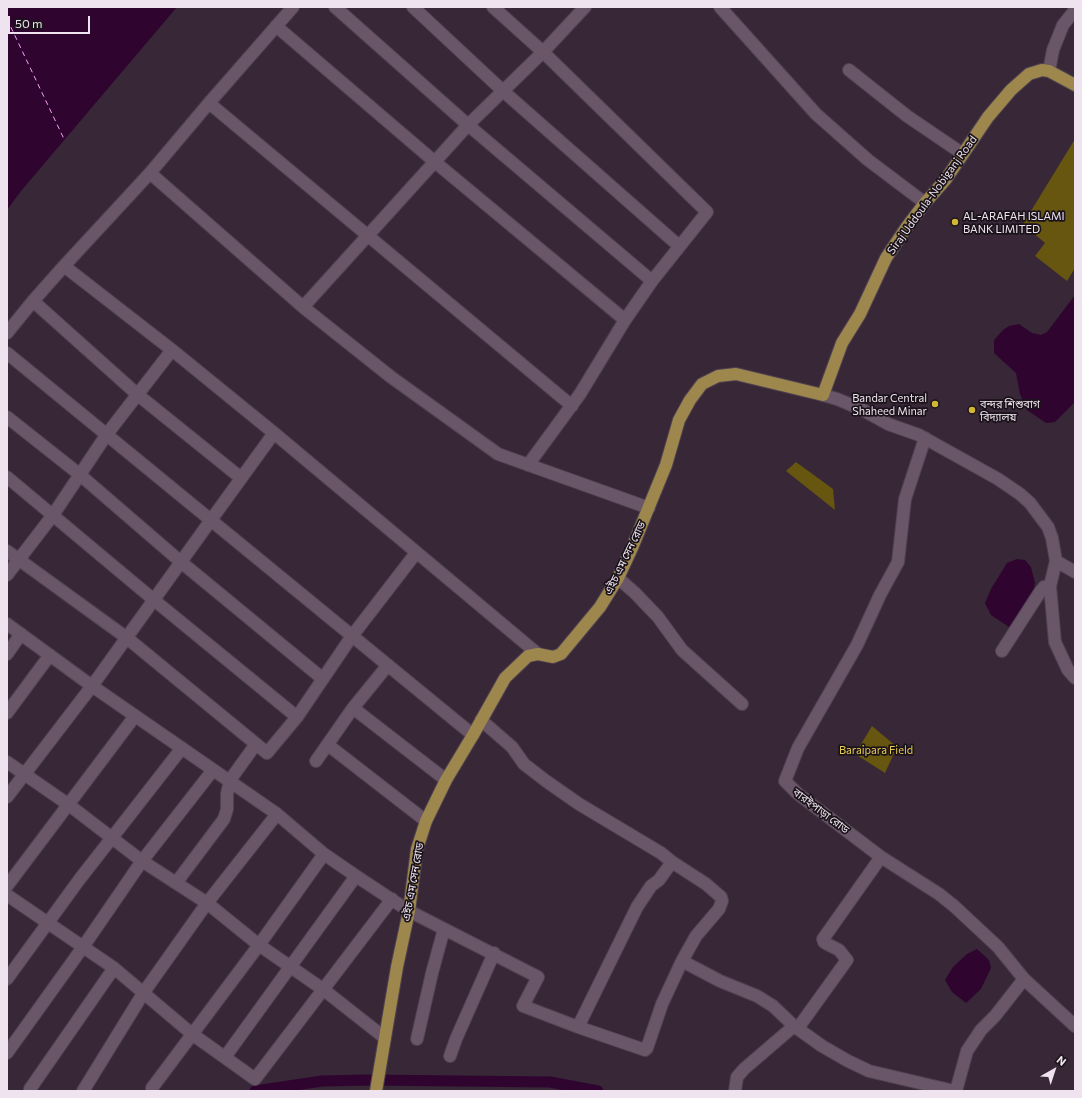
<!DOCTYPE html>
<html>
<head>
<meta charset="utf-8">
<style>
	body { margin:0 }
	#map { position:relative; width:1082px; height:1098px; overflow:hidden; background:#372737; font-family:Commissioner,sans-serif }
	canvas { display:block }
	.frame { position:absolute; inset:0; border:8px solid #eee3ee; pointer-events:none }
	.north { position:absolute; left:1034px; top:1050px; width:40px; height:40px; -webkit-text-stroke:3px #1a131a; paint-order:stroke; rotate:39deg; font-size:11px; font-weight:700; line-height:16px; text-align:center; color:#eee3ee }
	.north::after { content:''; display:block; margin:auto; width:14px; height:18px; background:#eee3ee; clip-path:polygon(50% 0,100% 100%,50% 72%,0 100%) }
	.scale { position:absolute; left:8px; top:16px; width:82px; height:18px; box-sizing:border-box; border:2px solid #eee3ee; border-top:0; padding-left:5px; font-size:12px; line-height:14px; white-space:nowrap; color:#eee3ee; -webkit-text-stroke:3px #1a131a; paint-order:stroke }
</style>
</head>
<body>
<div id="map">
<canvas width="1082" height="1098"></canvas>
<div class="frame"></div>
<div class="north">N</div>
<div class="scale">50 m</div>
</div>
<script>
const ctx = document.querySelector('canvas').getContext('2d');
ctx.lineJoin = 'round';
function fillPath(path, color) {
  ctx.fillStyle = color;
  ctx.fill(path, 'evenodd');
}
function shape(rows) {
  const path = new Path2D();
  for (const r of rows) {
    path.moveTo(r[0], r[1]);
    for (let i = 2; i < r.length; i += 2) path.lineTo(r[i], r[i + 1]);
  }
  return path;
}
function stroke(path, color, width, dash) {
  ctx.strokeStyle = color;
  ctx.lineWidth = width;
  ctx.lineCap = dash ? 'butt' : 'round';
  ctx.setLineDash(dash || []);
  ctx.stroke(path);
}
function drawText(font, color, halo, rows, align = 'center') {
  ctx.font = font + ' Commissioner,"Noto Sans Bengali",sans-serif';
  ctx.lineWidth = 3.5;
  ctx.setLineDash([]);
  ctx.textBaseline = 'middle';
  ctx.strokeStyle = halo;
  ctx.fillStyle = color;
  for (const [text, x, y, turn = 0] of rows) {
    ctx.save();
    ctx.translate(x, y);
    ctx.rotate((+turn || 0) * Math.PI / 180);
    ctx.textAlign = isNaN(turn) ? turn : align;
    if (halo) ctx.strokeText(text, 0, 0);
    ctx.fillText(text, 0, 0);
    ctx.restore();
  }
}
const green = shape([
	[1075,139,1075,268,1067,281,1035,256,1045,243,1023,224],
	[796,462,833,489,835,510,786,471],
	[872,726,897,747,885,773,855,754]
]);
const water = shape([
	[7,7,177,7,21,191,7,210],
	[1075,295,1075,402,1055,422,1046,423,1027,410,1020,394,1016,373,994,353,994,340,1003,330,1009,326,1019,324,1032,333,1041,335,1047,332],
	[1017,559,1025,560,1031,567,1035,583,1033,594,1019,619,1009,627,991,615,985,603,991,589,1007,563],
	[977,949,989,960,991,968,981,989,966,1003,952,992,945,980,953,967,967,954]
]);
const canal = shape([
	[255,1091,322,1081,368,1080,550,1082,598,1091]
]);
const ferry = shape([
	[7,19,64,139]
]);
const minor = shape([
	[335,7,468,125,652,281],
	[413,7,503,91,679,246],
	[493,7,543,52,707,212,652,281,625,320,580,394,528,465],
	[720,7,816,114,868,160,925,203],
	[276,26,435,162,625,320],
	[849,70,907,116,963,154],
	[1049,71,1053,50,1063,25,1075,10],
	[209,103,572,406],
	[150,173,303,307,391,377,498,454,649,508],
	[64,266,150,173,209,103,293,7],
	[33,301,138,395,241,478],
	[303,307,468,125,543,52,585,7],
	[7,333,33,301,64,266,172,350,274,433,538,654],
	[7,353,473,735],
	[823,395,837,399,861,409,888,424,919,435,998,479,1020,494,1030,503,1048,527,1052,538,1056,561,1050,586,1055,642,1068,670,1075,678],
	[7,417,79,474,181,562,323,679],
	[925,438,905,499,898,562,880,595,857,645,798,748,785,781,798,794,881,857,939,894,954,906,998,947,1024,979,995,1016,981,1030,967,1051,956,1091],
	[7,477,154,600,297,717],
	[7,551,127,638,267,753,297,717,352,636,416,553],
	[1056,561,1075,572],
	[7,575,53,515,107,434,172,350],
	[618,578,635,593,658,617,682,650,742,704],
	[7,624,92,686,277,814,324,854,356,876,409,911,538,977,523,1006,578,1027,637,907,651,886,659,880,672,862],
	[1002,651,1040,592,1044,587,1050,586],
	[7,654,21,634],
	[353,708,446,780],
	[7,713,50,655],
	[481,720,512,747,524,764,546,781,579,804,661,853,672,862,706,884,721,897,722,901,719,909,696,936,682,961,720,981,757,996,773,1006,794,1026,822,1046,848,1061,869,1071,954,1091],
	[328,745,426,821],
	[316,761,353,708,388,665],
	[7,762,69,805,142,861,207,903,259,945,324,990,385,1038],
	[7,797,92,686,211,520,274,433],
	[176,883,224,819,227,809,227,794,230,780,256,744],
	[7,886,135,716],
	[7,895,114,968,192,1034,255,1079,392,899],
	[7,979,79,880,182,748],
	[1024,979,1075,1026],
	[578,1027,645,1050,647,1048,662,1004,682,961],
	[798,1028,847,960,839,950,827,944,824,942,823,939,881,857],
	[417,1039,432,973,444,929],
	[7,1053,83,947,142,861,213,770],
	[450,1056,456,1039,494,953],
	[225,1057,356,876],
	[152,1088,259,945,324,854],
	[30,1089,114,968],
	[83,1091,144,992,207,903,277,814],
	[735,1091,737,1077,744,1069,794,1026]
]);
const major = shape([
	[376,1091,397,967,409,911,417,849,426,821,446,780,473,735,505,678,528,656,538,654,553,657,561,654,600,607,618,578,632,548,666,465,679,420,690,400,702,384,718,376,736,374,823,395,842,343,860,314,886,258,906,228,925,203,946,179,988,117,1011,90,1029,74,1042,70,1049,71,1075,85]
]);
const markers = [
	[955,222,4,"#d3b635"],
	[935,404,4,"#d3b635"],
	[972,410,4,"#d3b635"]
];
const streetNames = [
	["Siraj Uddoula-Nobiganj Road",932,195,-54],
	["এইচ এম সেন রোড",625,558,-64],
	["বারইপাড়া রোড",821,811,37],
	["এইচ এম সেন রোড",413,882,-80]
];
const poiNames = [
	["AL-ARAFAH ISLAMI",963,216],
	["BANK LIMITED",963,229],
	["Bandar Central",927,398,"right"],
	["Shaheed Minar",927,411,"right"],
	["বন্দর শিশুবাগ",980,404],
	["বিদ্যালয়",980,417]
];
const parkNames = [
	["Baraipara Field",876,750]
];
fillPath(green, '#665610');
fillPath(water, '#2f0530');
stroke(canal, '#2f0530', 11);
stroke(ferry, '#f5a3f4', 1, [5, 4]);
stroke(minor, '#504250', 14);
stroke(major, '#504250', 14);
stroke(minor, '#695668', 12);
stroke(major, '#9d874c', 12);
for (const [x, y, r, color] of markers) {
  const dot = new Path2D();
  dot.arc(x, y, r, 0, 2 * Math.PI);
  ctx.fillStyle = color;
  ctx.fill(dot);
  stroke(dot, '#1a131a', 1.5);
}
drawText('11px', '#eee3ee', '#1a131a', streetNames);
drawText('11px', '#eee3ee', '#1a131a', poiNames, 'left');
drawText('11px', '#e8cb53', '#1a131a', parkNames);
</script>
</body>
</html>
